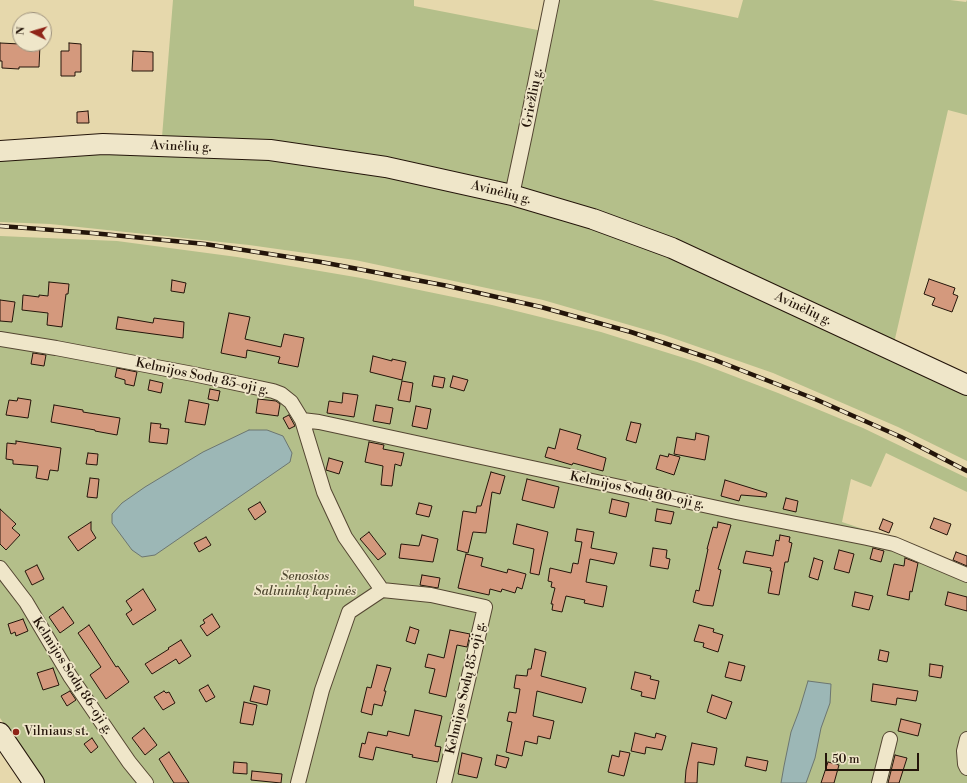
<!DOCTYPE html>
<html>
<head>
<meta charset="utf-8">
<style>
	body { margin:0 }
	#map { position:relative; width:967px; height:783px; overflow:hidden; background:#e6d8ac; font-family:"Libre Bodoni",serif }
	canvas { display:block }
	.north { position:absolute; left:12px; top:12px; width:40px; height:40px; box-sizing:border-box; background:#efe6c9; border:1px solid #9e927d; border-radius:50%; rotate:275deg; font-size:11px; font-weight:700; line-height:16px; text-align:center; color:#24150a }
	.north::after { content:''; display:block; margin:auto; width:14px; height:18px; background:#8f2418; clip-path:polygon(50% 0,100% 100%,50% 72%,0 100%) }
	.scale { position:absolute; left:825px; top:753px; width:94px; height:18px; box-sizing:border-box; border:2px solid #24150a; border-top:0; padding-left:5px; font-size:12px; line-height:14px; white-space:nowrap; color:#24150a; -webkit-text-stroke:3px #efe6c9; paint-order:stroke }
</style>
</head>
<body>
<div id="map">
<canvas width="967" height="783"></canvas>
<div class="north">N</div>
<div class="scale">50 m</div>
</div>
<script>
const ctx = document.querySelector('canvas').getContext('2d');
ctx.lineJoin = 'round';
function fillPath(path, color) {
  ctx.fillStyle = color;
  ctx.fill(path, 'evenodd');
}
function shape(rows) {
  const path = new Path2D();
  for (const r of rows) {
    path.moveTo(r[0], r[1]);
    for (let i = 2; i < r.length; i += 2) path.lineTo(r[i], r[i + 1]);
  }
  return path;
}
function stroke(path, color, width, dash) {
  ctx.strokeStyle = color;
  ctx.lineWidth = width;
  ctx.lineCap = dash ? 'butt' : 'round';
  ctx.setLineDash(dash || []);
  ctx.stroke(path);
}
function drawText(font, color, halo, rows, align = 'center') {
  ctx.font = font + ' "Libre Bodoni",serif';
  ctx.lineWidth = 3.5;
  ctx.setLineDash([]);
  ctx.textBaseline = 'middle';
  ctx.strokeStyle = halo;
  ctx.fillStyle = color;
  for (const [text, x, y, turn = 0] of rows) {
    ctx.save();
    ctx.translate(x, y);
    ctx.rotate((+turn || 0) * Math.PI / 180);
    ctx.textAlign = isNaN(turn) ? turn : align;
    if (halo) ctx.strokeText(text, 0, 0);
    ctx.fillText(text, 0, 0);
    ctx.restore();
  }
}
const green = shape([
	[173,0,414,0,414,6,553,33,559,0,652,0,738,18,743,0,950,0,966,2,967,0,967,115,948,110,894,343,597,214,162,137],
	[127,154,295,161,359,171,467,192,582,225,676,259,967,393,967,461,898,427,773,373,664,335,543,300,355,260,249,245,50,224,0,222,0,161,55,156],
	[0,236,117,241,237,257,361,278,492,305,601,332,697,362,778,393,863,428,967,478,967,492,886,453,871,487,851,479,842,522,908,544,967,571,967,783,44,783,0,718]
]);
const water = shape([
	[249,430,267,430,283,436,292,453,290,462,155,555,142,557,132,550,112,523,112,514,122,503,145,487,203,452,249,430],
	[808,681,831,684,830,703,821,728,815,758,806,783,781,783,784,766,791,732,799,711,808,681]
]);
const building = shape([
	[0,43,40,45,39,67,19,67,19,69,2,68,2,61,0,61,0,43],
	[69,43,81,44,81,72,75,72,75,76,61,76,61,51,69,51,69,43],
	[133,51,153,52,153,71,132,71,133,51],
	[88,111,89,123,77,123,77,112,88,111],
	[929,279,955,288,953,294,958,296,952,312,932,305,935,298,924,294,929,279],
	[172,280,186,283,184,293,171,291,172,280],
	[49,282,69,284,68,294,66,294,62,327,47,325,48,313,22,310,23,295,39,297,39,295,48,296,49,282],
	[0,300,15,302,12,322,0,321,0,300],
	[229,313,250,317,245,339,281,347,284,334,304,338,298,367,278,363,280,357,247,350,246,358,221,353,229,313],
	[118,317,153,323,154,318,184,322,183,338,116,329,118,317],
	[33,353,46,355,44,366,31,364,33,353],
	[373,356,392,361,392,359,406,362,402,380,370,372,373,356],
	[117,368,137,372,134,386,125,384,125,380,115,377,117,368],
	[434,376,445,378,443,388,432,386,434,376],
	[453,376,468,380,464,391,450,387,453,376],
	[150,380,163,383,161,393,148,390,150,380],
	[402,381,413,383,410,402,398,400,402,381],
	[210,389,220,391,218,401,208,399,210,389],
	[343,393,358,395,354,417,327,413,329,401,342,403,343,393],
	[18,398,31,400,28,418,6,415,9,400,17,401,18,398],
	[258,399,276,401,280,404,278,416,256,413,258,399],
	[189,400,209,404,205,425,185,422,189,400],
	[54,405,83,410,83,412,120,418,117,435,95,431,95,430,51,422,54,405],
	[376,405,393,408,390,424,373,421,376,405],
	[416,406,431,409,427,429,412,426,416,406],
	[289,415,295,426,289,429,283,418,289,415],
	[631,422,641,424,636,443,626,440,631,422],
	[151,423,161,424,160,428,169,429,167,444,149,442,151,423],
	[560,429,581,435,577,449,606,458,603,471,573,463,572,465,545,457,548,447,555,449,560,429],
	[696,433,709,436,705,460,674,454,677,437,695,440,696,433],
	[16,441,61,448,58,471,50,470,48,480,36,478,38,466,13,464,13,460,6,459,7,443,16,444,16,441],
	[369,442,384,445,383,449,404,453,401,466,395,464,392,486,381,485,383,466,365,462,369,442],
	[88,453,98,454,97,465,86,464,88,453],
	[669,454,680,457,674,475,656,469,660,455,668,457,669,454],
	[329,458,343,462,339,474,326,470,329,458],
	[491,472,505,476,500,494,492,492,486,533,473,532,468,553,457,550,463,511,476,513,477,506,481,506,491,472],
	[90,478,99,479,97,498,87,497,90,478],
	[527,479,559,487,554,508,522,500,527,479],
	[725,480,767,493,766,497,741,495,739,501,721,496,725,480],
	[786,498,798,501,796,512,783,509,786,498],
	[612,499,629,503,626,517,609,513,612,499],
	[260,502,266,512,255,520,248,509,260,502],
	[419,503,432,506,429,517,416,514,419,503],
	[0,509,16,524,12,528,20,535,6,550,0,544,0,509],
	[657,509,674,512,671,524,655,521,657,509],
	[934,518,951,524,947,535,930,528,934,518],
	[883,519,893,523,889,533,879,529,883,519],
	[91,522,91,530,96,538,78,551,68,537,91,522],
	[718,522,731,525,718,569,721,570,713,606,703,605,693,602,696,590,699,591,708,549,707,549,713,527,717,528,718,522],
	[517,524,548,532,539,575,530,573,534,549,513,544,517,524],
	[577,529,594,532,591,548,617,553,614,564,590,559,586,582,607,586,603,607,584,603,585,600,566,596,562,612,552,610,553,604,551,604,555,588,551,587,552,582,548,581,550,568,571,573,573,563,578,564,582,542,575,541,577,529],
	[369,532,386,554,378,560,360,539,369,532],
	[422,535,438,539,433,562,399,558,401,544,419,546,422,535],
	[780,535,790,537,789,542,792,543,788,562,785,562,779,595,768,593,772,571,770,571,771,568,743,563,746,551,773,556,776,540,779,541,780,535],
	[206,537,211,545,199,552,194,543,206,537],
	[653,548,667,550,666,558,670,559,668,569,650,566,653,548],
	[873,548,884,551,881,562,870,559,873,548],
	[839,550,854,554,849,573,834,569,839,550],
	[956,552,967,556,967,566,953,560,956,552],
	[466,554,483,558,481,566,507,573,508,569,526,574,522,589,517,587,515,593,502,589,501,592,490,589,489,595,458,588,466,554],
	[814,558,823,561,818,580,809,577,814,558],
	[905,558,918,563,912,592,910,591,909,600,887,595,894,564,904,566,905,558],
	[37,565,44,579,32,585,25,571,37,565],
	[422,575,440,578,438,588,420,585,422,575],
	[143,589,156,610,133,625,126,614,132,610,126,601,143,589],
	[855,592,873,596,869,610,852,606,855,592],
	[948,592,967,597,967,611,945,605,948,592],
	[63,607,74,623,60,633,49,617,63,607],
	[212,614,220,627,207,636,200,626,205,623,203,620,212,614],
	[23,619,28,631,16,636,15,632,11,634,8,624,23,619],
	[89,625,116,667,118,666,129,682,106,699,90,675,101,667,78,633,89,625],
	[699,625,714,629,713,632,723,635,718,652,703,647,704,643,694,641,699,625],
	[410,627,419,630,415,644,406,641,410,627],
	[450,630,470,634,467,647,457,645,446,697,429,693,435,669,425,667,428,654,444,658,450,630],
	[181,640,191,656,179,664,176,659,152,674,145,664,169,649,168,648,181,640],
	[535,649,546,652,541,676,586,688,582,703,537,691,533,716,554,721,550,739,538,736,537,744,525,741,522,756,506,752,512,722,507,721,509,712,516,713,520,689,514,688,516,675,527,676,528,669,531,669,535,649],
	[880,650,889,652,887,662,878,660,880,650],
	[729,662,745,666,741,681,725,677,729,662],
	[930,664,943,666,941,678,929,676,930,664],
	[377,665,391,668,384,691,386,691,382,706,374,704,372,715,361,712,367,687,371,688,377,665],
	[53,668,59,685,43,690,37,673,53,668],
	[635,672,651,676,650,679,659,681,655,699,641,696,642,692,631,689,635,672],
	[873,684,918,691,916,701,897,698,896,705,871,701,873,684],
	[208,685,215,697,206,702,199,690,208,685],
	[254,686,270,690,267,705,250,701,254,686],
	[70,691,76,700,67,706,61,696,70,691],
	[164,691,166,693,169,692,175,703,163,710,154,697,164,691],
	[712,695,732,702,726,719,707,712,712,695],
	[244,702,257,705,253,725,240,723,244,702],
	[415,710,442,716,435,746,441,747,438,762,412,757,413,755,376,747,373,760,359,757,362,743,365,744,368,732,387,736,388,731,409,736,415,710],
	[901,719,921,724,918,736,898,731,901,719],
	[144,728,157,745,145,755,132,738,144,728],
	[635,733,655,738,656,733,666,736,662,750,646,747,645,754,631,751,635,733],
	[92,738,98,747,91,753,84,744,92,738],
	[692,743,717,748,714,765,698,762,697,783,685,783,686,770,692,743],
	[620,751,630,753,624,776,608,772,612,755,619,757,620,751],
	[169,752,189,783,174,783,159,759,169,752],
	[462,753,482,758,477,778,458,774,462,753],
	[497,755,509,758,506,768,495,765,497,755],
	[895,755,907,758,899,783,888,783,895,755],
	[747,757,768,761,766,771,745,766,747,757],
	[234,762,247,763,247,774,233,773,234,762],
	[828,762,839,765,834,783,821,783,828,762],
	[252,771,282,774,281,783,251,780,252,771]
]);
const minor = shape([
	[512,195,525,134,552,0],
	[0,339,56,348,193,374,273,391,281,394,291,402,302,420,324,492,345,537,382,590,431,595,485,607,444,783],
	[302,420,319,422,736,512,867,538,894,544,967,575],
	[0,568,26,602,70,676,129,762,146,783],
	[967,739,964,751,965,764,967,768],
	[298,783,322,690,349,612,382,590],
	[879,783,890,739]
]);
const secondary = shape([
	[0,151,103,144,270,150,386,167,512,195,593,219,672,248,967,385],
	[0,733,34,783]
]);
const rail = shape([
	[0,226,92,233,205,244,321,262,448,286,541,307,631,332,715,360,815,399,901,437,967,471]
]);
const markers = [
	[16,732,4,"#8f2418"]
];
const streetNames = [
	["Griežlių g.",533,98,-79],
	["Avinėlių g.",181,147,2],
	["Avinėlių g.",501,193,14],
	["Avinėlių g.",803,309,25],
	["Kelmijos Sodų 85-oji g.",202,377,12],
	["Kelmijos Sodų 80-oji g.",637,491,12],
	["Kelmijos Sodų 86-oji g.",72,676,57],
	["Kelmijos Sodų 85-oji g.",466,688,-77]
];
const parkNames = [
	["Senosios",305,577],
	["Salininkų kapinės",305,592]
];
const poiNames = [
	["Vilniaus st.",24,732]
];
fillPath(green, '#b4bf8a');
fillPath(water, '#9cb7b6');
stroke(water, '#6c7671', 1);
fillPath(building, '#d4997d');
stroke(building, '#24150a', 1);
stroke(minor, '#544632', 16);
stroke(secondary, '#24150a', 22);
stroke(minor, '#efe6c9', 14);
stroke(secondary, '#efe6c9', 20);
stroke(rail, '#24150a', 4.5);
stroke(rail, '#efe6c9', 3, [9]);
for (const [x, y, r, color] of markers) {
  const dot = new Path2D();
  dot.arc(x, y, r, 0, 2 * Math.PI);
  ctx.fillStyle = color;
  ctx.fill(dot);
  stroke(dot, '#efe6c9', 1.5);
}
drawText('13px', '#24150a', '#efe6c9', streetNames);
drawText('italic 13px', '#4f4830', '#efe6c9', parkNames);
drawText('13px', '#24150a', '#efe6c9', poiNames, 'left');
</script>
</body>
</html>
